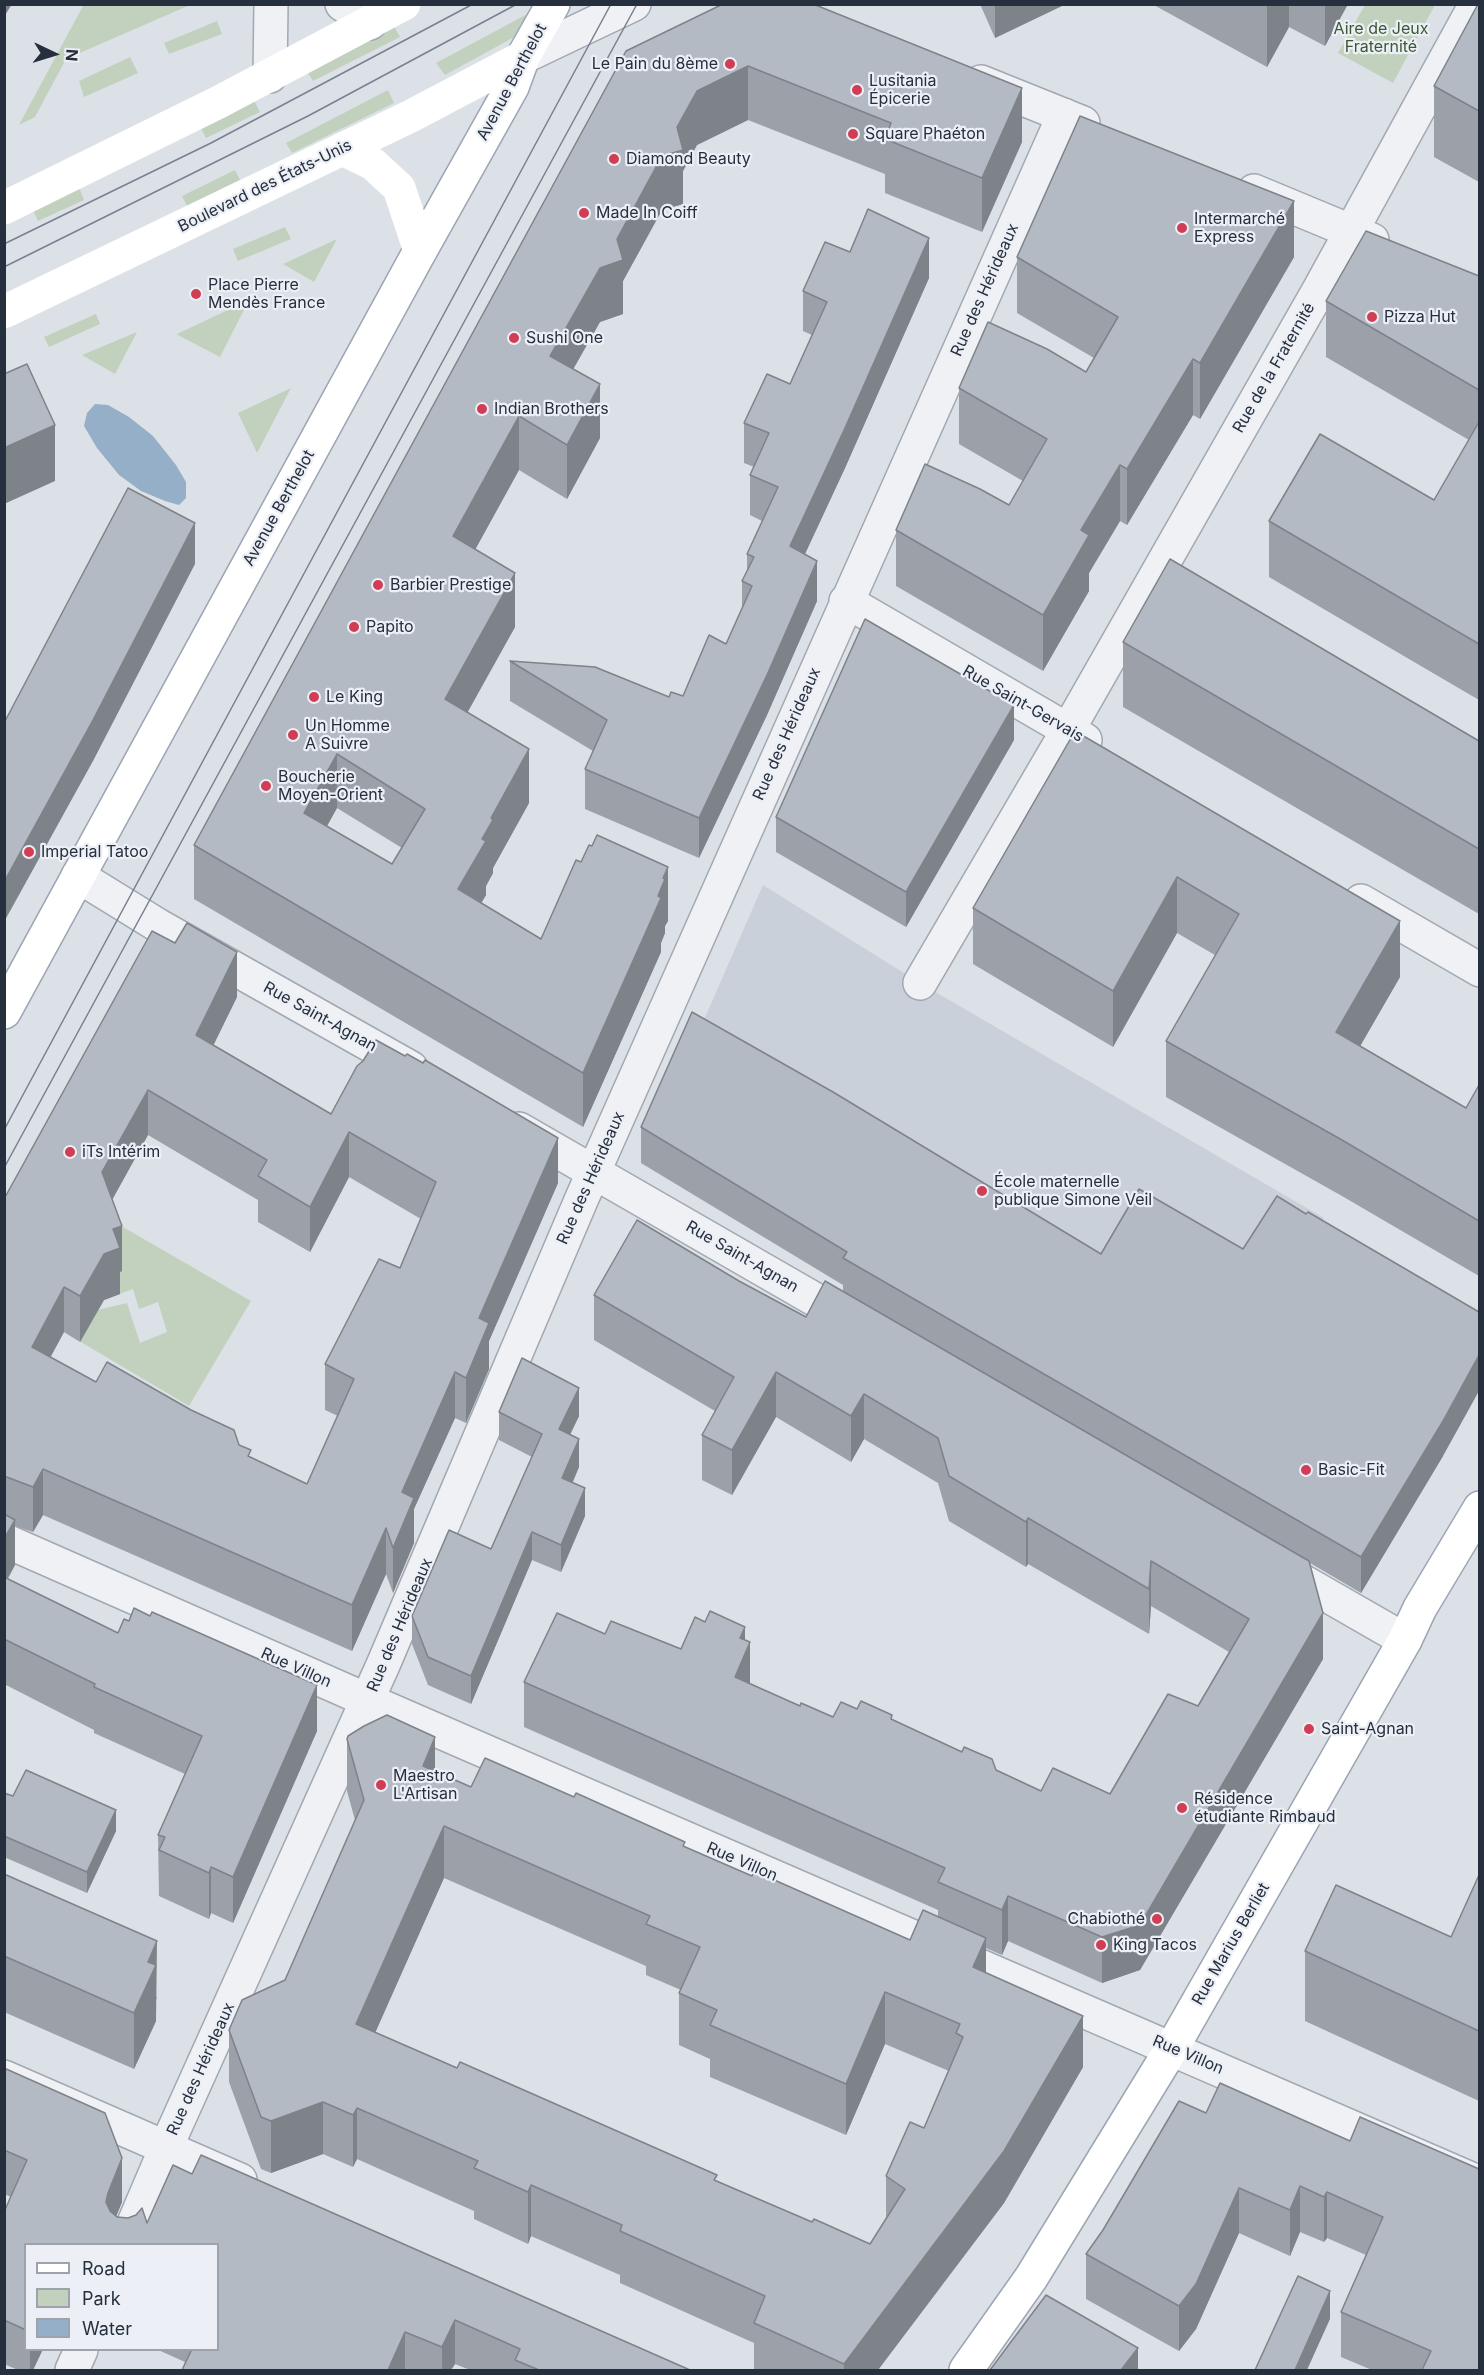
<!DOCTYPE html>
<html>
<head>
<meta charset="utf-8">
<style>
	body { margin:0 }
	#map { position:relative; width:1484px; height:2375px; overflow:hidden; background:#dce1e7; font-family:Inter,sans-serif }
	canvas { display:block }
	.frame { position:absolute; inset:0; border:6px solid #262f3d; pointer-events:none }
	.legend { position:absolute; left:24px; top:2243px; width:195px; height:108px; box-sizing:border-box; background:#eceff5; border:2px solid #9da2ab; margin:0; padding:8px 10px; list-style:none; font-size:18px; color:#262f3d }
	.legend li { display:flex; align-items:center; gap:12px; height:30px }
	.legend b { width:30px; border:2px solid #9da2ab }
	.north { position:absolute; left:24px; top:24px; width:60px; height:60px; -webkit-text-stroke:4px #eceff5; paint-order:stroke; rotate:94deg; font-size:16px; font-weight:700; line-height:24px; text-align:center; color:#262f3d }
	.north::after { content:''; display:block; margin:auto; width:21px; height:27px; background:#262f3d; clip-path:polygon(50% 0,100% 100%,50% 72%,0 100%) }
</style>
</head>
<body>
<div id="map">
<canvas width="1484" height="2375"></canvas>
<div class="frame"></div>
<ul class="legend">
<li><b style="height:8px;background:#fff"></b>Road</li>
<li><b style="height:16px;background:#c2d1bd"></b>Park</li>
<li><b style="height:16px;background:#96afc8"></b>Water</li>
</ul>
<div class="north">N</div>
</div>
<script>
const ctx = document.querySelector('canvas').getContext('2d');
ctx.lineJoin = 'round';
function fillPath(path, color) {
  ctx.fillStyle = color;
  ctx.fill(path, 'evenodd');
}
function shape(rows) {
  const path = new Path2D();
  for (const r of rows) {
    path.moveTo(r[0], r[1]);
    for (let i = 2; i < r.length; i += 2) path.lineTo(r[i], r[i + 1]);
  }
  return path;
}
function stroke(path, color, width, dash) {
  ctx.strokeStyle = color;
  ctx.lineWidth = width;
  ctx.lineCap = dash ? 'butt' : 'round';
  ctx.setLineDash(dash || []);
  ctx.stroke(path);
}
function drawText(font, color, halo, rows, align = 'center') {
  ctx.font = font + ' Inter,sans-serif';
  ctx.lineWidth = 4.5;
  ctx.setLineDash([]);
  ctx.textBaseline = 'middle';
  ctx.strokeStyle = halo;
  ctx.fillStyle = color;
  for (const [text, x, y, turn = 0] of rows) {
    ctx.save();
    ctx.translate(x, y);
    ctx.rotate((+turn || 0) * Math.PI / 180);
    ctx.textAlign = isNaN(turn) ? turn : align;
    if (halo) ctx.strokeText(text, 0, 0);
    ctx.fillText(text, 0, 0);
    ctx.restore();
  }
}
const built = shape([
	[763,885,920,983,1324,1218,1251,1344,692,1047]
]);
const green = shape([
	[84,4,190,5,66,59,35,117,19,125],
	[1365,5,1435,5,1393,83,1338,53],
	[531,12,518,35,445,75,436,63],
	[217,21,222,34,169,54,164,43],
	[393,24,400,37,313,81,306,70],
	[130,57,138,73,84,97,79,81],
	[388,90,394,103,292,153,286,143],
	[252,97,260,112,206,138,199,124],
	[235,170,240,180,187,206,182,196],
	[77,182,84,200,38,221,31,206],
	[285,227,291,239,238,261,233,249],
	[337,239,314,282,283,264],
	[249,300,220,357,176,334,177,334],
	[96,314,100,324,49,347,44,337],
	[137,332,115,374,82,355],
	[291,388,257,453,238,413],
	[104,1216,251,1301,189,1406,47,1322,127,1303,140,1343,167,1332,158,1302,139,1309,133,1289,120,1294,113,1275]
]);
const water = shape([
	[95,404,108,405,129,417,153,436,176,465,186,482,186,498,179,505,165,501,141,491,119,475,97,448,84,426,87,413]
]);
const street = shape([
	[342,4,370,23],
	[523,57,634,4],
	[270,76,271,4],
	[981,82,1083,123],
	[1254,191,1372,240],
	[846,601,1085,740],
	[78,876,159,926,411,1068],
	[1361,901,1480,970],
	[920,983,1068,730,1319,290,1476,4],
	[519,1129,854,1322],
	[4,1540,367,1700,1480,2183],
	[1278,1567,1405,1640],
	[4,2077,240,2180],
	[125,2244,172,2134,383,1665,582,1198,1064,115],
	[72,2370,81,2350]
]);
const secondary = shape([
	[342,149,373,164,399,188,420,251],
	[4,208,219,102,404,4],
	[4,312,411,116,523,57]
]);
const primary = shape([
	[4,1012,420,251,512,87,523,57,553,4],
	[966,2370,1031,2278,1172,2048,1405,1640,1420,1608,1480,1508]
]);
const tram = shape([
	[4,244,211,143,473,4],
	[4,267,308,116,517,4],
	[4,1130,611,4],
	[4,1168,637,4]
]);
const wall = shape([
	[723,4,1022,142,982,232,885,193,885,174,748,120,697,145,683,171,683,204,662,210,623,281,623,314,600,322,573,369,600,438,567,499,519,470,475,549,515,627,467,712,529,803,493,868,493,873,486,886,486,895,481,903,541,939,668,921,665,926,665,933,661,943,661,952,583,1127,194,899,194,845],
	[337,808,402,848,392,864,327,826],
	[980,4,1066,4,995,38],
	[1152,4,1348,4,1325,46,1289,27,1267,67],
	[1479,4,1479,182,1434,157,1434,86],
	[850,252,929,278,845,468,805,554,817,601,767,715,699,858,585,809,585,769,593,751,510,701,510,661,669,697,683,696,726,644,742,608,742,581,747,572,747,554,762,521,750,515,750,475,754,467,744,463,744,423,790,384,812,335,803,331,803,291],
	[1017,257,1294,257,1200,419,1193,415,1127,525,1120,521,1089,573,1089,591,1043,671,896,586,896,530,1009,505,1023,481,959,444,959,388,1086,372,1094,358,1017,313],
	[1479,276,1479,700,1269,577,1269,521,1434,500,1469,440,1326,357,1326,301],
	[1123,642,1479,741,1479,914,1123,707],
	[1075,731,1400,977,1360,1046,1466,1108,1479,1085,1479,1276,1342,1196,1166,1097,1166,1041,1215,955,1177,933,1113,1047,973,964,973,908],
	[1014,740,906,927,776,852,776,817],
	[237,997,213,1045,331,1114,558,1183,489,1341,489,1369,466,1423,455,1418,414,1509,414,1543,393,1593,386,1574,352,1651,43,1515,33,1532,15,1526,15,1565,8,1579,317,1731,233,1923,211,1913,209,1919,159,1896,158,1835,185,1774,94,1733,94,1730,4,1684,4,1199],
	[148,1135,258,1200,258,1222,310,1252,349,1177,421,1219,400,1268,325,1364,325,1410,338,1416,307,1484,251,1458,239,1445,96,1382,50,1357,64,1332,80,1342,104,1300,120,1294,120,1272,122,1271,112,1200],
	[641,1127,1101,1254,1443,1456,1361,1593,1310,1563,1323,1659,1140,1970,1102,1983,1008,1941,1002,1955,986,1948,986,1973,1083,2067,1004,2203,878,2370,754,2370,754,2343,620,2283,620,2275,531,2236,528,2244,474,2219,474,2211,357,2159,353,2167,323,2154,271,2173,261,2169,229,2082,229,2030,285,1980,355,1820,347,1791,347,1739,435,1771,471,1787,685,1847,752,1876,910,1940,938,1917,938,1910,524,1727,524,1682,605,1634,681,1649,745,1640,750,1684,800,1706,833,1717,857,1709,892,1719,996,1770,1041,1791,1110,1794,1198,1706,1229,1652,1151,1606,1149,1634,1028,1564,1026,1567,949,1521,938,1483,864,1439,851,1462,776,1417,732,1495,702,1480,702,1435,715,1411,594,1340,594,1295,739,1281,806,1317,843,1292,843,1285,641,1163],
	[444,1878,646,1966,646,1975,681,1990,679,1993,679,2045,710,2059,710,2077,846,2135,885,2044,949,2071,924,2128,886,2176,886,2218,870,2244,812,2222,375,2032],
	[499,1412,579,1416,570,1435,579,1467,573,1482,585,1516,561,1572,532,1560,471,1704,428,1685,412,1644,412,1616,491,1549,532,1457,499,1440],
	[4,1793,116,1831,87,1893,4,1857],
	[4,1874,157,1997,156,2000,156,2021,134,2069,4,2012],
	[1479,1875,1479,2101,1305,2021,1305,1951,1451,1937],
	[4,2068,122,2202,116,2216,147,2223,192,2174,690,2370,470,2370,455,2364,451,2370,182,2370,185,2362,156,2349,218,2349,218,2244,26,2244,26,2349,43,2349,33,2370,18,2370,4,2364,4,2212,11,2197,4,2194],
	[1206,2113,1350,2141,1479,2370,1372,2370,1341,2357,1341,2312,1366,2255,1327,2238,1324,2242,1300,2232,1290,2256,1239,2233,1196,2329,1179,2351,1086,2299,1086,2254]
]);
const shadedWall = shape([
	[4,4,12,4,4,17],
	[995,4,1066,4,995,38],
	[1267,4,1289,4,1289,27,1267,67],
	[1325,4,1348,4,1325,46],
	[748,66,748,120,697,145,683,171,683,204,662,210,623,281,623,314,600,322,550,410,550,356,617,239,697,91],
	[1022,88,1022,142,982,232,982,178],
	[1294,201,1294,257,1200,419,1200,363],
	[929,238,929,278,845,468,790,586,790,546],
	[1193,359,1193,415,1127,525,1127,469],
	[600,384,600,438,567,499,567,445],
	[519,416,519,470,453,590,453,536],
	[55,425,55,481,4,504,4,448],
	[1120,465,1120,521,1089,573,1089,591,1043,671,1043,615,1081,530],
	[195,523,195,564,93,761,4,922,4,882],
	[817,561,817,601,767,715,699,858,699,818],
	[515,573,515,627,445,753,445,699],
	[1014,705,1014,740,906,927,906,892],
	[529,749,529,803,493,868,493,873,486,886,486,895,458,943,458,889,491,818],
	[337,754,337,808,304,867,304,813],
	[668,867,668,921,665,926,665,933,661,943,661,952,583,1127,583,1073,658,896,663,878],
	[1177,877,1177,933,1113,1047,1113,991],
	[1400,921,1400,977,1336,1088,1336,1032],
	[237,952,237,997,196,1081,196,1035],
	[148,1090,148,1135,102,1218,102,1172],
	[349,1132,349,1177,310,1252,310,1207],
	[558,1138,558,1183,489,1341,489,1369,466,1423,466,1378,479,1318],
	[122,1226,122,1271,120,1272,120,1294,104,1300,80,1342,80,1296,113,1229],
	[64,1287,64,1332,32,1392,32,1347],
	[1479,1355,1479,1391,1443,1456,1361,1593,1361,1557],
	[455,1372,455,1418,414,1509,414,1543,393,1593,393,1548,402,1492],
	[776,1372,776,1417,732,1495,732,1450],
	[579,1388,579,1416,559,1457,559,1429],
	[864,1394,864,1439,851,1462,851,1416],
	[579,1439,579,1467,562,1506,562,1478],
	[43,1469,43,1515,33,1532,33,1487],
	[585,1488,585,1516,561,1572,561,1545],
	[1028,1518,1028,1564,1026,1567,1026,1522],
	[15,1520,15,1565,4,1584,4,1539],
	[386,1528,386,1574,352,1651,352,1605],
	[532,1532,532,1560,471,1704,471,1676],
	[1151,1561,1151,1606,1149,1634,1149,1589],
	[1323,1613,1323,1659,1140,1970,1102,1983,1102,1937],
	[745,1627,745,1654,750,1642,750,1687,735,1677,740,1638],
	[317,1685,317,1731,233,1923,233,1877],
	[435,1737,435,1789,423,1766],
	[116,1810,116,1831,87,1893,87,1872],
	[444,1826,444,1878,356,2076,356,2024],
	[211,1867,211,1913,209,1919,209,1873],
	[1008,1896,1008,1941,1002,1955,1002,1910],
	[986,1938,986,1989,973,1967],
	[157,1941,156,2021,134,2069,134,2013,148,1962],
	[885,1992,885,2044,846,2135,846,2084],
	[1083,2016,1083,2067,1004,2203,878,2370,844,2370,844,2364],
	[323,2102,323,2154,271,2173,271,2121],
	[357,2108,357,2159,353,2167,353,2115],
	[122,2158,122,2202,108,2237,106,2202,108,2193],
	[531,2185,531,2236,528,2244,528,2192],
	[1300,2186,1300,2232,1290,2256,1290,2210],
	[1239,2188,1239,2233,1196,2329,1179,2351,1179,2306],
	[1327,2192,1327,2238,1324,2242,1324,2197],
	[1330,2291,1330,2319,1307,2370,1295,2370],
	[455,2320,455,2364,451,2370,442,2370,442,2347],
	[405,2332,405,2370,388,2370],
	[1138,2348,1138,2370,1121,2370],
	[30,2349,43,2349,33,2370,30,2370]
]);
const building = shape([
	[723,4,813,4,1022,88,982,178,885,139,891,123,748,66,697,91,677,127,683,150,662,156,617,239,623,260,600,268,550,356,600,384,567,445,519,416,453,536,515,573,445,699,529,749,491,818,493,820,482,839,486,841,458,889,541,939,576,860,581,862,589,845,592,846,597,835,668,867,663,878,665,879,658,896,661,898,583,1073,194,845,626,51,723,4],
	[337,754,425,809,392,864,304,813,337,754],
	[1478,4,1479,4,1479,111,1434,86,1478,4],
	[1080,116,1294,201,1200,363,1193,359,1127,469,1120,465,1081,530,1089,535,1043,615,896,530,925,464,980,489,1009,505,1047,439,959,388,988,322,1047,349,1086,372,1118,317,1017,257,1080,116],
	[868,209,929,238,845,428,790,546,817,561,767,675,699,818,585,769,607,720,510,661,595,667,669,697,671,692,683,696,709,635,726,644,752,586,742,581,754,557,747,554,778,487,750,475,769,433,744,423,767,374,790,384,827,302,803,291,825,242,850,252,868,209],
	[1366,231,1479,276,1479,390,1326,301,1366,231],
	[27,364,55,425,4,448,4,374,27,364],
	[1479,422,1479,644,1269,521,1320,434,1434,500,1479,422],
	[128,488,195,523,93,720,4,882,4,723,128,488],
	[1170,559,1479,741,1479,849,1123,642,1170,559],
	[865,619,1014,705,906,892,776,817,865,619],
	[1075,731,1400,921,1336,1032,1466,1108,1479,1085,1479,1221,1342,1140,1166,1041,1239,914,1177,877,1113,991,973,908,1075,731],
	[187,923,237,952,196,1035,331,1114,357,1066,363,1061,376,1040,405,1056,407,1054,423,1063,425,1060,558,1138,479,1318,489,1323,466,1378,455,1372,402,1492,414,1498,393,1548,386,1528,352,1605,43,1469,33,1487,4,1476,4,1199,152,931,175,943,187,923],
	[148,1090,267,1160,258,1176,310,1207,349,1132,436,1182,400,1268,379,1259,325,1364,354,1379,307,1484,248,1456,251,1450,239,1445,234,1430,191,1410,107,1362,96,1382,32,1347,64,1287,80,1296,104,1254,120,1248,113,1229,122,1226,102,1172,148,1090],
	[692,1012,833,1092,1101,1254,1139,1189,1243,1249,1277,1196,1306,1214,1308,1212,1479,1312,1479,1355,1443,1421,1361,1557,843,1258,847,1252,641,1127,692,1012],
	[637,1220,739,1281,806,1317,825,1281,1309,1561,1323,1613,1140,1925,1102,1937,1008,1896,1002,1910,938,1882,945,1868,524,1682,557,1613,605,1634,611,1621,681,1649,695,1617,705,1622,710,1611,745,1627,740,1638,750,1642,735,1677,800,1706,801,1703,833,1717,841,1702,857,1709,861,1701,892,1715,891,1719,962,1752,964,1747,992,1759,996,1770,1041,1791,1053,1768,1110,1794,1168,1694,1198,1706,1249,1619,1151,1561,1149,1589,1028,1518,1026,1522,949,1476,938,1438,864,1394,851,1416,776,1372,732,1450,702,1435,734,1377,594,1295,637,1220],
	[522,1358,579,1388,559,1429,579,1439,562,1478,585,1488,561,1545,532,1532,471,1676,428,1657,412,1616,449,1530,491,1549,542,1434,499,1412,522,1358],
	[4,1514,15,1520,4,1539,4,1514],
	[4,1577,118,1633,124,1619,129,1621,134,1608,150,1616,152,1612,317,1685,233,1877,211,1867,209,1873,159,1850,165,1837,158,1835,202,1736,94,1687,95,1684,4,1639,4,1577],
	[387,1715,435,1737,423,1766,471,1787,485,1758,574,1797,576,1793,685,1842,683,1846,752,1876,754,1871,910,1940,923,1910,986,1938,973,1967,1083,2016,1004,2151,844,2364,754,2323,765,2296,620,2231,622,2225,531,2185,528,2192,474,2168,478,2161,357,2108,353,2115,323,2102,271,2121,261,2117,229,2030,242,2000,285,1980,364,1800,347,1739,348,1736,364,1726,387,1715],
	[444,1826,650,1916,646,1924,700,1947,679,1993,717,2010,710,2025,846,2084,885,1992,960,2024,956,2033,963,2037,924,2128,910,2122,886,2176,905,2189,870,2244,814,2219,812,2222,714,2180,717,2175,460,2062,457,2068,356,2024,444,1826],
	[26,1770,116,1810,87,1872,4,1836,4,1793,13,1796,26,1770],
	[4,1874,157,1941,148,1962,156,1965,134,2013,4,1956,4,1874],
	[1479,1875,1479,2031,1305,1951,1336,1885,1451,1937,1479,1875],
	[4,2068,105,2113,122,2158,108,2193,106,2202,110,2211,117,2217,128,2218,136,2215,142,2208,147,2223,173,2165,192,2174,201,2155,690,2370,539,2370,515,2360,520,2349,455,2320,442,2347,405,2332,388,2370,182,2370,192,2349,218,2349,218,2244,26,2244,26,2330,4,2320,4,2212,27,2160,4,2150,4,2068],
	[1220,2083,1350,2141,1360,2117,1479,2169,1479,2370,1422,2370,1431,2351,1341,2312,1383,2217,1327,2192,1324,2197,1300,2186,1290,2210,1239,2188,1196,2284,1179,2306,1086,2254,1103,2230,1179,2101,1206,2113,1220,2083],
	[1298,2276,1330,2291,1295,2370,1255,2370,1298,2276],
	[1046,2295,1138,2348,1121,2370,990,2370,1046,2295]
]);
const markers = [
	[730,64,6,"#d03d54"],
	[857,90,6,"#d03d54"],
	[853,134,6,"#d03d54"],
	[614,159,6,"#d03d54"],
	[584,213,6,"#d03d54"],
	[1182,228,6,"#d03d54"],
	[196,294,6,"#d03d54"],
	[1372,317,6,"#d03d54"],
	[514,338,6,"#d03d54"],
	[482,409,6,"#d03d54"],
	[378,585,6,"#d03d54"],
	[354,627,6,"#d03d54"],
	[314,697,6,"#d03d54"],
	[293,735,6,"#d03d54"],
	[266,786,6,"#d03d54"],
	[29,852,6,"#d03d54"],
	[70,1152,6,"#d03d54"],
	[982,1191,6,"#d03d54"],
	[1306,1470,6,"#d03d54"],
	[1309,1729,6,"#d03d54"],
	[381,1785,6,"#d03d54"],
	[1182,1808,6,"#d03d54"],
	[1157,1919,6,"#d03d54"],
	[1101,1945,6,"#d03d54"]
];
const parkNames = [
	["Aire de Jeux",1381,29],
	["Fraternité",1381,47]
];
const poiNames = [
	["Le Pain du 8ème",718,64,"right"],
	["Lusitania",869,81],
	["Épicerie",869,99],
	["Square Phaéton",865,134],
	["Diamond Beauty",626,159],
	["Made In Coiff",596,213],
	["Intermarché",1194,219],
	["Express",1194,237],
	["Place Pierre",208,285],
	["Mendès France",208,303],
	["Pizza Hut",1384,317],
	["Sushi One",526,338],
	["Indian Brothers",494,409],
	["Barbier Prestige",390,585],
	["Papito",366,627],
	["Le King",326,697],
	["Un Homme",305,726],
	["A Suivre",305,744],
	["Boucherie",278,777],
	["Moyen-Orient",278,795],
	["Imperial Tatoo",41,852],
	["iTs Intérim",82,1152],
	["École maternelle",994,1182],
	["publique Simone Veil",994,1200],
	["Basic-Fit",1318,1470],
	["Saint-Agnan",1321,1729],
	["Maestro",393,1776],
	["L'Artisan",393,1794],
	["Résidence",1194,1799],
	["étudiante Rimbaud",1194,1817],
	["Chabiothé",1145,1919,"right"],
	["King Tacos",1113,1945]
];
const streetNames = [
	["Avenue Berthelot",512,82,-62],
	["Boulevard des États-Unis",265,186,-26],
	["Rue des Hérideaux",985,290,-66],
	["Rue de la Fraternité",1274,368,-60],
	["Avenue Berthelot",279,508,-61],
	["Rue Saint-Gervais",1023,704,30],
	["Rue des Hérideaux",787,734,-66],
	["Rue Saint-Agnan",320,1017,29],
	["Rue des Hérideaux",591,1178,-66],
	["Rue Saint-Agnan",742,1257,30],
	["Rue des Hérideaux",400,1625,-67],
	["Rue Villon",296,1668,24],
	["Rue Villon",742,1862,23],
	["Rue Marius Berliet",1231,1944,-60],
	["Rue Villon",1188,2055,23],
	["Rue des Hérideaux",201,2069,-66]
];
fillPath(built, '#cad0d9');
fillPath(green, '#c2d1bd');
fillPath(water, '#96afc8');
stroke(street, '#a2a8b1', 36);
stroke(primary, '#9ba5b3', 36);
stroke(street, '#eff1f5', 33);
stroke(secondary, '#fff', 33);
stroke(primary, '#fff', 33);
stroke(tram, '#768091', 1.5);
fillPath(wall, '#9ba0a9');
fillPath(shadedWall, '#7e8289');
fillPath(building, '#b4bac4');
stroke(building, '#7e8289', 1.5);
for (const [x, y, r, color] of markers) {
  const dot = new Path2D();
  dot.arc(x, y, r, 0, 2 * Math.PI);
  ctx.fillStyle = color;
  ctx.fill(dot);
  stroke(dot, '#eceff5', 2);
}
drawText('16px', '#3a5933', '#eceff5', parkNames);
drawText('16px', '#262f3d', '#eceff5', poiNames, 'left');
drawText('16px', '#262f3d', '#eceff5', streetNames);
</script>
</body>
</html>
